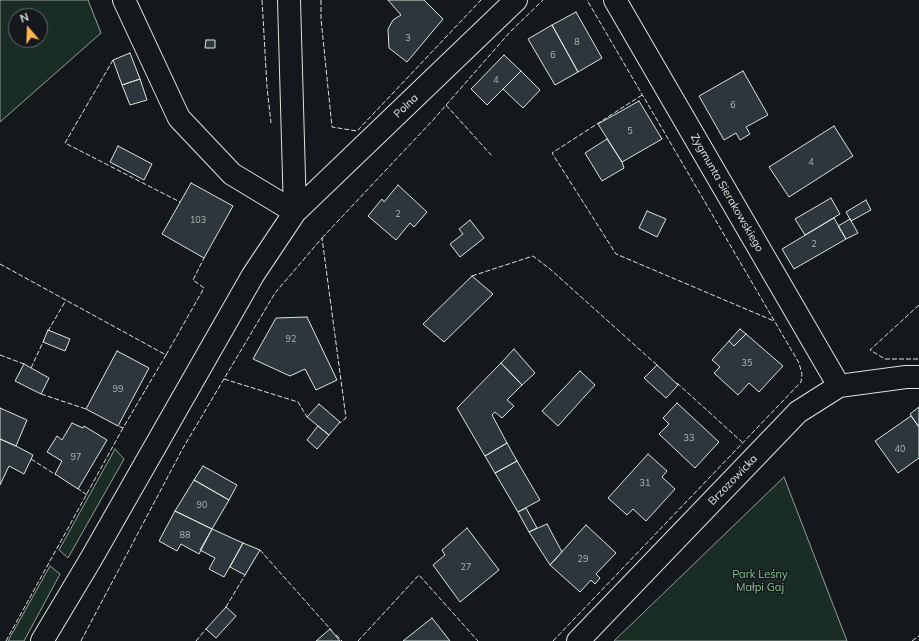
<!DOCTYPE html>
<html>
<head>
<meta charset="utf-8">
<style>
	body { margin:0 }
	#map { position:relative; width:919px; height:641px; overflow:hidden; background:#14181c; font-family:Mulish,sans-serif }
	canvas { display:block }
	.north { position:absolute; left:8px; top:8px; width:40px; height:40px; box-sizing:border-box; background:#14181c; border:1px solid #626a69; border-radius:50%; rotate:341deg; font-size:11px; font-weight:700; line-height:16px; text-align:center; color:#d8e6dc }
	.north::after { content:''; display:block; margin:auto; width:14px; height:18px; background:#ffb74d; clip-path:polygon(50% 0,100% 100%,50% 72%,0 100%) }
</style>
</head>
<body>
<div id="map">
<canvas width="919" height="641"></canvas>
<div class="north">N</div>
</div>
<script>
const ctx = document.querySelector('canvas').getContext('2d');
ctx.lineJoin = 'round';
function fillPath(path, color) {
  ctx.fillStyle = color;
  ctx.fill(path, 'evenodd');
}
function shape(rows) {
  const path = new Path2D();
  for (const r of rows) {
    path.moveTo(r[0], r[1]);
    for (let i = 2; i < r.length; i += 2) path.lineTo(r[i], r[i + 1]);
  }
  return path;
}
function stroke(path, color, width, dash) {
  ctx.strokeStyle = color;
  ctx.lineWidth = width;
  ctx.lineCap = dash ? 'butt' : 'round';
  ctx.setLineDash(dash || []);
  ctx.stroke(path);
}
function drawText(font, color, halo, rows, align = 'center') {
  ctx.font = font + ' Mulish,sans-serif';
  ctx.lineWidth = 3;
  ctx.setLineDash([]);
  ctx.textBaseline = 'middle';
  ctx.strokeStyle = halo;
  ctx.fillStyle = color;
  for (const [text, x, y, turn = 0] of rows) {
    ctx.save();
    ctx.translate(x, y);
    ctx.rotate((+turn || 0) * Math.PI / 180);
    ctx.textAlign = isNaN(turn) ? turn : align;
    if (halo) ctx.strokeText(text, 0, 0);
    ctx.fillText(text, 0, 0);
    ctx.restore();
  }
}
const green = shape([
	[0,0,88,0,101,33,0,122,0,0],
	[16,16,40,16,40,40,16,40,16,16],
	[115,449,124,459,68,558,59,550,115,449],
	[784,477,847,641,614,641,784,477],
	[50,566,60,574,24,641,8,641,50,566]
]);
const building = shape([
	[388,0,424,0,443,19,407,62,389,48,388,29,393,20,401,15,388,0],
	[576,12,602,58,578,72,552,25,576,12],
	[552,25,578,72,555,85,528,39,552,25],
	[206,40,215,40,215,48,205,48,206,40],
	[130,53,140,79,122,85,113,60,130,53],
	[504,55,521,71,487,105,471,89,504,55],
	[521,71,540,90,523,108,503,89,521,71],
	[743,71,768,115,746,127,750,134,740,140,736,133,724,140,699,96,743,71],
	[140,79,147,100,130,105,122,85,140,79],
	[639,101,662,139,622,162,598,124,639,101],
	[834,126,853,156,789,197,769,167,834,126],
	[607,139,622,162,624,168,602,181,585,153,607,139],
	[118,146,152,164,144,180,110,162,118,146],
	[191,183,233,206,204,258,162,234,191,183],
	[398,185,427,212,414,227,410,223,396,240,368,216,382,199,384,202,398,185],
	[831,198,840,214,805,235,795,219,831,198],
	[866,200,871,210,851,221,846,212,866,200],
	[647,211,666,219,657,237,639,228,647,211],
	[834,218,846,239,794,269,782,249,834,218],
	[850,219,858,233,846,239,838,226,850,219],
	[470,220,484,238,460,257,450,244,463,234,459,229,470,220],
	[472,276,493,294,444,342,423,324,472,276],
	[307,317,337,380,316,390,305,369,290,376,253,359,276,318,307,317],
	[740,329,746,334,734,346,729,341,740,329],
	[48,330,70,339,65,351,43,342,48,330],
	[746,334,783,366,759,392,749,383,738,395,714,373,720,367,712,360,729,341,734,346,746,334],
	[514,349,535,373,522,385,501,363,514,349],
	[117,351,149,368,118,426,86,409,117,351],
	[501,363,522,385,507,400,514,406,502,418,495,412,492,415,507,443,485,456,457,408,501,363],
	[24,364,49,378,41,394,15,381,24,364],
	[657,365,678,385,666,398,644,378,657,365],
	[580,371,595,385,558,426,542,411,580,371],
	[677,403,719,442,695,468,659,434,669,424,663,418,677,403],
	[319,404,340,422,329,435,307,417,319,404],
	[919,407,919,427,910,414,919,407],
	[0,408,27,420,16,446,0,439,0,408],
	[911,416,919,427,919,458,898,473,875,441,911,416],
	[72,423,83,428,84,426,107,440,78,489,55,474,62,461,47,452,57,436,62,440,72,423],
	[318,426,329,435,317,449,307,440,318,426],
	[0,439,16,446,33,455,24,474,9,466,0,485,0,439],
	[507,443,517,461,495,473,485,456,507,443],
	[648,454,667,471,662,477,675,489,646,521,633,509,627,515,608,498,648,454],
	[517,461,540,500,518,512,495,473,517,461],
	[203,466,237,485,229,500,194,480,203,466],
	[194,480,229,500,212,529,175,511,194,480],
	[526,508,537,528,529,532,518,512,526,508],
	[175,511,212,529,199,554,181,544,177,551,159,541,175,511],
	[547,524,562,552,550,565,529,532,547,524],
	[586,525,616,553,596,574,600,578,595,584,591,580,580,592,550,565,586,525],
	[467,528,499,570,460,602,433,565,445,555,442,550,467,528],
	[212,529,243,543,224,577,209,569,215,558,200,550,212,529],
	[243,543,260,550,245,575,230,567,243,543],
	[226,607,236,616,216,638,206,629,226,607],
	[432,618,450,641,403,641,432,618],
	[330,629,340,641,316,641,330,629]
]);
const minor = shape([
	[124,0,179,118,232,174,295,212],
	[289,0,295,212],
	[615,0,839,386],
	[42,641,91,559,253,275,295,212,516,0],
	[578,641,798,412,839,386,906,377,919,377]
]);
const fence = shape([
	[262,0,267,87,271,123],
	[321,0,321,19,332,127,357,131,481,0],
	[113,60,65,143,180,202],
	[642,95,552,153,616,254,774,321],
	[446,105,493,157],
	[322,238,433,120,510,32,543,0],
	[0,264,166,355,123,428,118,426],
	[472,276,533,256,550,269,658,366],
	[919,305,870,350,885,359,919,359],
	[48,331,66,300],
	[0,355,24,364],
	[166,355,204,288,193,280,204,258],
	[31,368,44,340],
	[224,379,298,402,307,417],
	[677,383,742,442],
	[41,394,86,409],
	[31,459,56,475],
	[77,488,87,495],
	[260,550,332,631],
	[226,607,245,575],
	[336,635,342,641],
	[6,641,123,428],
	[81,641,183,448,275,293,322,238,346,418,340,423],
	[196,641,206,629],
	[358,641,419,575,478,641],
	[553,641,801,382,802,374,799,363,587,0],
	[912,641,919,636]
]);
const numberNames = [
	["3",408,38],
	["8",577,42],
	["6",553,55],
	["4",496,80],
	["6",733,105],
	["5",630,131],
	["4",811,162],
	["2",398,214],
	["103",198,220],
	["2",814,244],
	["92",291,339],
	["35",747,363],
	["99",118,389],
	["33",689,438],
	["40",900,449],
	["97",76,457],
	["31",645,483],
	["90",202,505],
	["88",185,535],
	["29",583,559],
	["27",466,567]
];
const streetNames = [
	["Polna",406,106,-44],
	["Zygmunta Sierakowskiego",727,193,60],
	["Brzozowicka",733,480,-46]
];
const parkNames = [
	["Park Leśny",760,575],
	["Małpi Gaj",760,588]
];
fillPath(green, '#1a2d24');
stroke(green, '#939e99', 1);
fillPath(building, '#2c363c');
stroke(building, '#d8e6dc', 1);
stroke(minor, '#d8e6dc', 24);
stroke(minor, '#14181c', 22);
stroke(fence, '#d8e6dc', 1, [5, 2]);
drawText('9px', '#adbab4', null, numberNames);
drawText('11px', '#d8e6dc', '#14181c', streetNames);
drawText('11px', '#8ac095', '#14181c', parkNames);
</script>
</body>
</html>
